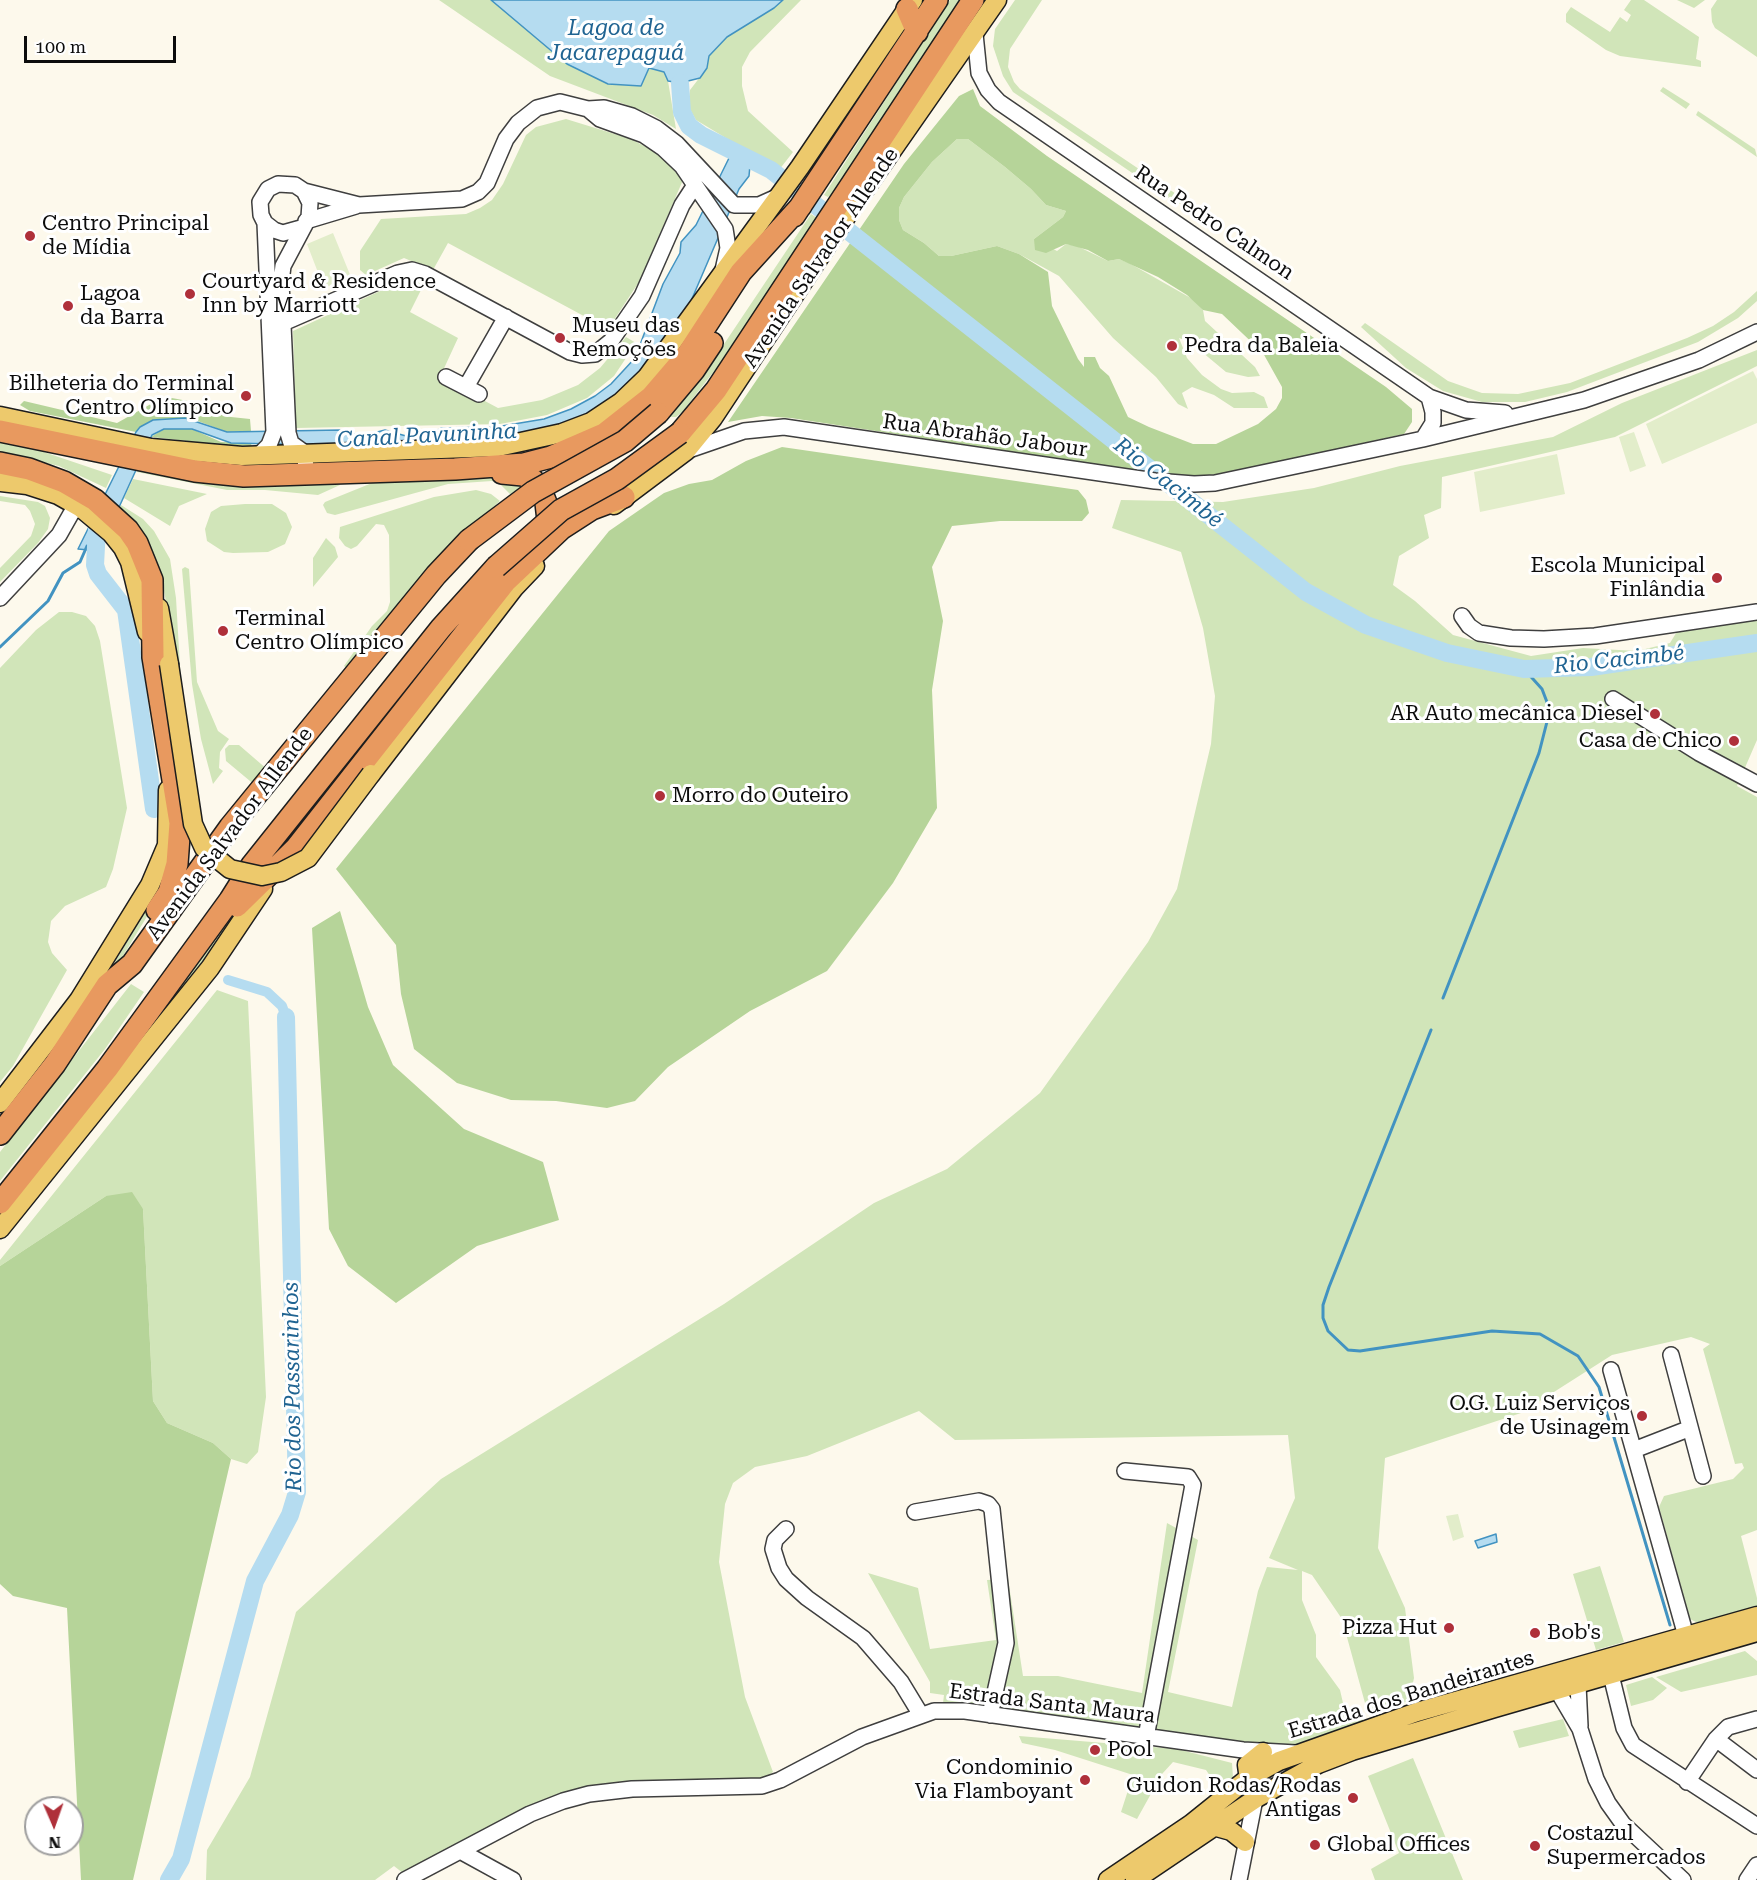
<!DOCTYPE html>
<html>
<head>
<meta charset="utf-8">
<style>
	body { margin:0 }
	#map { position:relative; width:1757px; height:1880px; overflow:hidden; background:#fdf9ec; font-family:"Roboto Serif",serif }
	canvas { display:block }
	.north { position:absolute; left:24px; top:1796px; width:60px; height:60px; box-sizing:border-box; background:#fff; border:2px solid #9e9e9e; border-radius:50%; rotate:178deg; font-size:16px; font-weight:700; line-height:24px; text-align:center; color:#0c0c0c }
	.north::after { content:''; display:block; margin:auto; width:21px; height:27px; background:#af303a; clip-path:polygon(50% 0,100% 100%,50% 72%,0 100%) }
	.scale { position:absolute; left:24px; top:36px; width:152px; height:27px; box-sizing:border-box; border:3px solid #0c0c0c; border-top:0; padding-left:8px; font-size:18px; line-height:21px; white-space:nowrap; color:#0c0c0c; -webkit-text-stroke:4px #fff; paint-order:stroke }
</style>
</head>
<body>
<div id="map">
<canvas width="1757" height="1880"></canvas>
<div class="north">N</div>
<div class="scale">100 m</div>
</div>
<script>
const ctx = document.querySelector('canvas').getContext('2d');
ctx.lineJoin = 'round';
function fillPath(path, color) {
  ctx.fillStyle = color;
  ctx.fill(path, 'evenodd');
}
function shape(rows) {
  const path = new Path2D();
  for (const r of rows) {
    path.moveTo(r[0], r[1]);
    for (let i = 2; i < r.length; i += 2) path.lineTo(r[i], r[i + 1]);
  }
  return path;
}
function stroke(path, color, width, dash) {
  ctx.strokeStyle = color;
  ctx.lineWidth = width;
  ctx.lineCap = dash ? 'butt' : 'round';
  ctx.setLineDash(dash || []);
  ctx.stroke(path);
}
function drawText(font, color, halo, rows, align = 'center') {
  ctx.font = font + ' "Roboto Serif",serif';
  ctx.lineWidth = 6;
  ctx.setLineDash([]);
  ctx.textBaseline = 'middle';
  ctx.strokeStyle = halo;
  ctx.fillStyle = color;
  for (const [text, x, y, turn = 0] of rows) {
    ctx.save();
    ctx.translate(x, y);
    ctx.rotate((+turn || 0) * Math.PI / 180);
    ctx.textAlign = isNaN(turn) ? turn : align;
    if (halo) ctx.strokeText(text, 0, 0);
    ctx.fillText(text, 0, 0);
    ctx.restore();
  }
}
const green = shape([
	[439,0,491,0,567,64,649,68,664,72,668,81,676,129,653,115,550,76],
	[783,0,801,0,750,52,742,67,742,86,748,111,793,152,779,170,696,120,688,106,690,90,707,68,709,56,727,37,774,8],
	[950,0,961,0,832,194,828,197,824,195],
	[1015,0,1042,0,1010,49,1008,67,1014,82,1020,89,1188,202,1185,205,1175,202,1013,92,1003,76,993,46,995,29],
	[1631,0,1644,0,1699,37,1696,59,1701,61,1701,67,1620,56,1606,50,1566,22,1566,14,1571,7,1610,32,1620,17,1627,22,1631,15,1624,10],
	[1677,0,1705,0,1694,8],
	[1717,0,1757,0,1757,57,1715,28,1712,22,1711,9],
	[907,29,810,183,806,177,902,30],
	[1663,87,1690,104,1686,109,1660,91],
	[1698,111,1755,149,1757,157,1696,115],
	[566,119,631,139,659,154,683,180,639,282,608,329,448,243,433,270,404,258,366,275,360,270,360,251,381,219,466,214,480,208,492,200,503,184,526,135,536,127],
	[957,139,968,139,1005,167,1031,189,1046,205,1066,211,1063,217,1034,239,1057,251,1066,244,1077,246,1108,261,1119,259,1129,263,1196,301,1203,310,1205,321,1255,367,1260,376,1248,377,1226,372,1190,342,1179,338,1187,358,1202,375,1221,389,1232,393,1254,392,1264,397,1268,408,1234,408,1214,395,1192,387,1182,393,1188,409,1178,404,1156,377,1113,338,1059,276,1019,254,997,246,951,256,939,256,924,243,903,230,899,220,899,208,904,197,932,162],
	[811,214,817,218,722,361,683,411,676,417,668,417,700,380],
	[416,279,425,282,410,312,458,338,440,377,498,408,542,400,578,385,600,368,626,337,636,343,614,376,587,398,547,415,500,424,296,428,293,331,402,281],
	[1757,291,1757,301,1738,318,1698,342,1567,392,1525,402,1482,402,1443,391,1406,368,1361,327,1365,323,1448,381,1482,393,1518,394,1570,383,1687,338,1713,326,1734,312],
	[1757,350,1757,366,1615,437,1442,477,1441,508,1424,515,1429,538,1399,556,1393,585,1415,601,1453,635,1531,656,1583,648,1637,651,1670,643,1681,625,1694,628,1725,625,1739,617,1757,615,1757,740,1737,786,1757,797,1757,1530,1741,1536,1757,1598,1757,1610,1700,1624,1690,1619,1659,1507,1664,1496,1733,1479,1744,1468,1742,1463,1735,1464,1703,1349,1710,1344,1691,1337,1612,1355,1521,1413,1385,1458,1378,1548,1405,1608,1414,1678,1409,1701,1376,1711,1365,1703,1342,1619,1312,1575,1302,1571,1302,1600,1316,1635,1316,1657,1340,1690,1343,1703,1364,1720,1311,1742,1291,1748,1258,1749,943,1703,944,1695,930,1693,930,1682,868,1573,918,1588,930,1649,996,1640,987,1580,1008,1579,1023,1676,1058,1676,1142,1693,1167,1523,1198,1540,1168,1692,1232,1707,1258,1591,1267,1567,1298,1570,1269,1558,1295,1498,1288,1435,955,1440,919,1411,807,1456,755,1467,733,1483,725,1504,719,1562,745,1697,773,1772,763,1780,579,1792,408,1877,394,1866,375,1880,206,1880,207,1850,250,1777,296,1612,441,1479,724,1304,874,1203,947,1169,1040,1093,1148,942,1177,889,1211,744,1215,696,1203,628,1181,552,1112,528,1121,500,1223,502,1314,488,1400,466,1553,437,1622,403],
	[0,442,35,449,112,475,106,488,59,466,0,452],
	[139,466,264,484,340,485,318,495,265,490,227,490,137,472],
	[502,477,527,484,510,494,501,485,492,481,448,484,335,515,327,513,323,505,325,502,372,483],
	[133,479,207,494,179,506,170,526,124,498],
	[476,490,491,494,500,501,458,538,353,673,344,666,372,626,387,611,390,602,389,535,384,525,376,524,357,546,351,549,345,546,339,538,340,527,434,497],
	[0,496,38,502,45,506,50,518,48,529,38,543,0,582,0,568,31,536,35,524,30,511,25,505,0,501],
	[245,504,272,504,286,513,292,527,285,544,268,552,233,553,224,552,207,541,205,529,211,512,221,506],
	[121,505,143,519,154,531,170,559,176,598,181,684,162,580,119,509],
	[326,538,335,547,338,557,313,587,313,558],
	[185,567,189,569,197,682,218,731,229,739,220,752,219,768,223,771,213,784,201,739,192,684,182,569],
	[494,582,259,878,254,878],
	[59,612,72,612,86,616,95,626,100,641,127,808,113,869,106,887,65,906,51,921,48,942,52,953,67,970,13,1066,0,1082,0,668,36,630],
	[229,745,239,745,268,770,256,786,226,761,225,749],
	[162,883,157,900,115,969,0,1119,0,1115,112,967],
	[240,908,200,971,105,1087,186,972],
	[131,984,144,992,105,1049,0,1181,0,1152],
	[217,990,248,1001,266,1397,258,1452,247,1464,231,1459,213,1443,167,1423,153,1401,143,1209,106,1196,0,1266,0,1260],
	[1600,1566,1624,1642,1596,1650,1573,1574],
	[1745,1651,1757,1661,1757,1675,1681,1692,1656,1677],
	[1652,1677,1667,1688,1653,1700,1631,1706,1626,1685],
	[1563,1719,1569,1736,1519,1748,1513,1731],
	[1019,1736,1177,1749,1232,1763,1233,1778,1219,1789,1206,1770,1173,1762,1162,1774,1137,1819,1121,1812,1133,1775,1055,1750,1022,1743],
	[1413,1758,1463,1880,1375,1880,1371,1869,1399,1853,1368,1776]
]);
const forest = shape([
	[973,89,980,106,1047,156,1386,387,1412,409,1412,422,1404,434,1232,472,1202,476,1164,475,791,418,762,416,728,422,904,164,959,96],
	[957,139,968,139,1005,167,1031,189,1046,205,1066,211,1063,217,1034,239,1035,250,1046,253,1066,244,1088,250,1108,261,1119,259,1158,277,1187,295,1203,310,1222,314,1263,353,1282,387,1282,398,1276,409,1258,424,1216,444,1193,444,1149,427,1128,417,1109,376,1100,368,1095,357,1084,357,1084,367,1078,359,1052,306,1048,272,1019,254,997,246,951,256,939,256,924,243,903,230,899,220,899,208,904,197,932,162],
	[172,398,198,403,231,417,250,419,251,431,227,432,195,420,140,427,136,432,30,411,20,405,24,401,117,423,158,400],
	[179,428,192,429,221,442,251,443,252,448,151,437,164,429],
	[782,447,1078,490,1086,500,1089,513,1082,521,1000,521,952,526,932,567,943,621,932,690,937,808,893,883,827,971,750,1011,668,1067,635,1101,607,1108,556,1101,511,1100,457,1083,414,1049,401,994,396,945,336,869,609,531,664,493,689,484,712,480,746,461],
	[340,911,368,1007,393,1065,464,1129,543,1162,559,1220,477,1246,396,1303,348,1266,329,1229,312,928],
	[132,1192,143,1209,153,1401,167,1423,213,1443,231,1459,133,1880,81,1880,67,1608,13,1596,0,1584,0,1266,106,1196]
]);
const pitch = shape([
	[333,233,351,277,324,288,307,244],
	[1753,371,1757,379,1757,423,1662,464,1646,424],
	[1634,432,1646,466,1630,472,1619,437],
	[1557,454,1565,494,1480,512,1474,472],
	[1458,1514,1464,1537,1453,1541,1446,1516]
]);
const water = shape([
	[491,0,783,0,774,8,727,37,709,56,707,68,700,78,680,83,668,81,664,72,649,68,641,86,608,84,567,64,491,0],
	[730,156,750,165,749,176,739,189,688,308,645,377,555,434,417,447,231,443,192,429,164,429,152,435,99,551,78,549,136,432,140,427,153,420,185,418,227,432,341,430,362,436,385,430,406,436,431,435,441,428,496,427,544,419,571,409,595,396,611,384,635,358,663,284,680,253,681,242,696,225,730,156],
	[1496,1534,1497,1542,1478,1548,1475,1541,1496,1534]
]);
const stream = shape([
	[0,647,48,601,63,573,80,562,87,546],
	[1443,998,1539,753,1550,710,1542,689,1524,669],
	[1431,1030,1329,1287,1323,1305,1323,1318,1328,1331,1348,1350,1360,1351,1492,1331,1540,1334,1578,1356,1599,1387,1670,1625]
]);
const canal = shape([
	[228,980,267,992,282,1006,286,1017]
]);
const river = shape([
	[680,83,682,112,689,126,701,135,771,170,1306,592,1366,625,1447,653,1524,669,1591,667,1757,643],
	[97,528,95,565,98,574,126,610,154,809],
	[169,1880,181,1859,255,1581,290,1515,297,1492,286,1017]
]);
const minor = shape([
	[975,34,979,73,988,90,999,102,1429,397,1466,410,1505,413],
	[588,109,600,119,644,135,663,148,682,166,725,229,728,248,723,270],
	[304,191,359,205,462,199,478,192,487,183,506,139,518,123,537,108,560,102,588,109,604,108,632,116,656,128,677,144,734,205,759,205,779,196],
	[306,221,356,206],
	[301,228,283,233,274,230,265,223,261,215,260,202,268,189,278,184,295,185,304,191,310,203,309,217,283,266,281,282,288,433,291,443,305,453,306,474],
	[283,323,398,273,412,270,425,274,570,352,582,355,595,354,611,341,642,296,682,205,695,185],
	[446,377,479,394],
	[466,387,506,317],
	[1423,439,1433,423,1433,412,1429,397],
	[686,451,744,431,784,427,1155,481,1194,484,1215,483,1423,439,1584,400,1699,360,1757,332],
	[259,455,269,445,274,432,265,223],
	[0,598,59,535,72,512,81,508],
	[1462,616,1469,626,1479,633,1511,638,1544,639,1595,636,1757,612],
	[1613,699,1699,753,1757,784],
	[1671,1355,1703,1476],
	[1611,1370,1686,1636],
	[1634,1450,1688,1429],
	[1125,1471,1188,1477,1193,1485,1146,1737],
	[915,1512,979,1501,988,1504,992,1509,1006,1643,990,1715],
	[786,1529,775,1540,773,1549,779,1568,786,1579,807,1598,863,1638,901,1682,921,1715],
	[1611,1675,1624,1728,1633,1745,1757,1826],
	[1578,1685,1580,1726],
	[1557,1690,1580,1729,1596,1779,1608,1803,1623,1824,1683,1880],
	[1716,1739,1757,1770],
	[1687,1782,1716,1739,1728,1727,1757,1719],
	[462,1852,513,1880],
	[405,1880,530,1814,563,1801,589,1794,632,1789,762,1786,780,1780,862,1737,934,1711,965,1711,1243,1750,1296,1753],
	[1239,1880,1255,1799],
	[1747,1880,1757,1865]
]);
const major = shape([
	[0,416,151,448,242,456,498,447,562,433,591,422,621,402,647,377,800,167,913,0],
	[0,482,27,485,58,495,81,508,111,533,123,548,130,562,147,632],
	[614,505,686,451,713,418,852,208,997,0],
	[159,608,169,664],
	[371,774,514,588,535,566],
	[0,1103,79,1000,150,885,167,845,168,790],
	[0,1229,210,968,263,889],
	[1250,1787,1247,1765,1263,1752],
	[1213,1826,1231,1831,1245,1842],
	[1108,1880,1191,1824,1247,1779,1279,1761,1417,1712,1757,1616],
	[1135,1880,1255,1799,1318,1764,1352,1751,1495,1708,1757,1632]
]);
const highway = shape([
	[907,9,917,32],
	[794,216,937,0],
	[658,413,694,370,712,343],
	[0,431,195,471,244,476,455,469,524,464,551,457,604,434,651,397,687,355,741,272,801,206],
	[680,433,716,390,973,0],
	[0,463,29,469,64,482,95,500,128,530,137,543,152,580,153,657,180,823,177,864,169,892,157,910],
	[502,473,523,475,533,480,540,488,546,503,548,520,543,534],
	[237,906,296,848,506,581,561,529,592,509,624,497],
	[0,1134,55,1064,107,985,132,964,230,827,436,575,469,540],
	[0,1203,107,1069,230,900,252,865,441,628,496,567]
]);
const majorBridge = shape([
	[169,664,193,824,204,848,230,869,262,876,281,872,308,858,371,774]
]);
const highwayBridge = shape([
	[469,540,533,492,625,441,658,413],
	[496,567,561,510,617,479,680,433]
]);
const markers = [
	[30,236,6,"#af303a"],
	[190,294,6,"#af303a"],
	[68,306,6,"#af303a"],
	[560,338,6,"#af303a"],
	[1172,346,6,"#af303a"],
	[246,396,6,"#af303a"],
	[1717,578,6,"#af303a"],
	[223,631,6,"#af303a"],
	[1655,714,6,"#af303a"],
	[1734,741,6,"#af303a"],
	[660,796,6,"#af303a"],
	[1642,1416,6,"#af303a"],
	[1449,1628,6,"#af303a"],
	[1535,1633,6,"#af303a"],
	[1095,1750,6,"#af303a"],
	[1085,1780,6,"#af303a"],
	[1353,1798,6,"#af303a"],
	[1315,1845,6,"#af303a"],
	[1535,1846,6,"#af303a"]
];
const streetNames = [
	["Rua Pedro Calmon",1214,223,34],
	["Avenida Salvador Allende",821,258,-56],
	["Rua Abrahão Jabour",985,436,8],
	["Avenida Salvador Allende",230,834,-53],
	["Estrada dos Bandeirantes",1411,1695,-17],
	["Estrada Santa Maura",1052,1704,7]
];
const poiNames = [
	["Centro Principal",42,224],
	["de Mídia",42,248],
	["Courtyard & Residence",202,282],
	["Inn by Marriott",202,306],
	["Lagoa",80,294],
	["da Barra",80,318],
	["Museu das",572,326],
	["Remoções",572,350],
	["Pedra da Baleia",1184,346],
	["Bilheteria do Terminal",234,384,"right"],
	["Centro Olímpico",234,408,"right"],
	["Escola Municipal",1705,566,"right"],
	["Finlândia",1705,590,"right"],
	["Terminal",235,619],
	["Centro Olímpico",235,643],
	["AR Auto mecânica Diesel",1643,714,"right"],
	["Casa de Chico",1722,741,"right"],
	["Morro do Outeiro",672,796],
	["O.G. Luiz Serviços",1630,1404,"right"],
	["de Usinagem",1630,1428,"right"],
	["Pizza Hut",1437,1628,"right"],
	["Bob's",1547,1633],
	["Pool",1107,1750],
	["Condominio",1073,1768,"right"],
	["Via Flamboyant",1073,1792,"right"],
	["Guidon Rodas/Rodas",1341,1786,"right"],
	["Antigas",1341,1810,"right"],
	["Costazul",1547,1834],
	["Supermercados",1547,1858],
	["Global Offices",1327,1845]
];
const waterNames = [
	["Lagoa de",616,29],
	["Jacarepaguá",616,54],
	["Canal Pavuninha",427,436,-3],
	["Rio Cacimbé",1168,483,38],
	["Rio Cacimbé",1619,660,-6],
	["Rio dos Passarinhos",293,1387,-91]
];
fillPath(green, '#d1e5b9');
fillPath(forest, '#b6d499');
fillPath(pitch, '#e2edca');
fillPath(water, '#b5dcf0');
stroke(water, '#4293c1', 1.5);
stroke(stream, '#4293c1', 3);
stroke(canal, '#b5dcf0', 10);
stroke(river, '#b5dcf0', 18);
stroke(minor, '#3f3f3f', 18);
stroke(major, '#1d1d1d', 21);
stroke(highway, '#1d1d1d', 24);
stroke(minor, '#fff', 15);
stroke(major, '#edc96c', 18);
stroke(highway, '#e8995f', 21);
stroke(majorBridge, '#1d1d1d', 21, []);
stroke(highwayBridge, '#1d1d1d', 24, []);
stroke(majorBridge, '#edc96c', 18);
stroke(highwayBridge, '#e8995f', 21);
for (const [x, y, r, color] of markers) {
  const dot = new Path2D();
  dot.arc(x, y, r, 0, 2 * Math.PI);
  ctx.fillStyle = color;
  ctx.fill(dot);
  stroke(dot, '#fff', 2);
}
drawText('21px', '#0c0c0c', '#fff', streetNames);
drawText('21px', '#0c0c0c', '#fff', poiNames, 'left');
drawText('italic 22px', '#206492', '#fff', waterNames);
</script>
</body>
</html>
